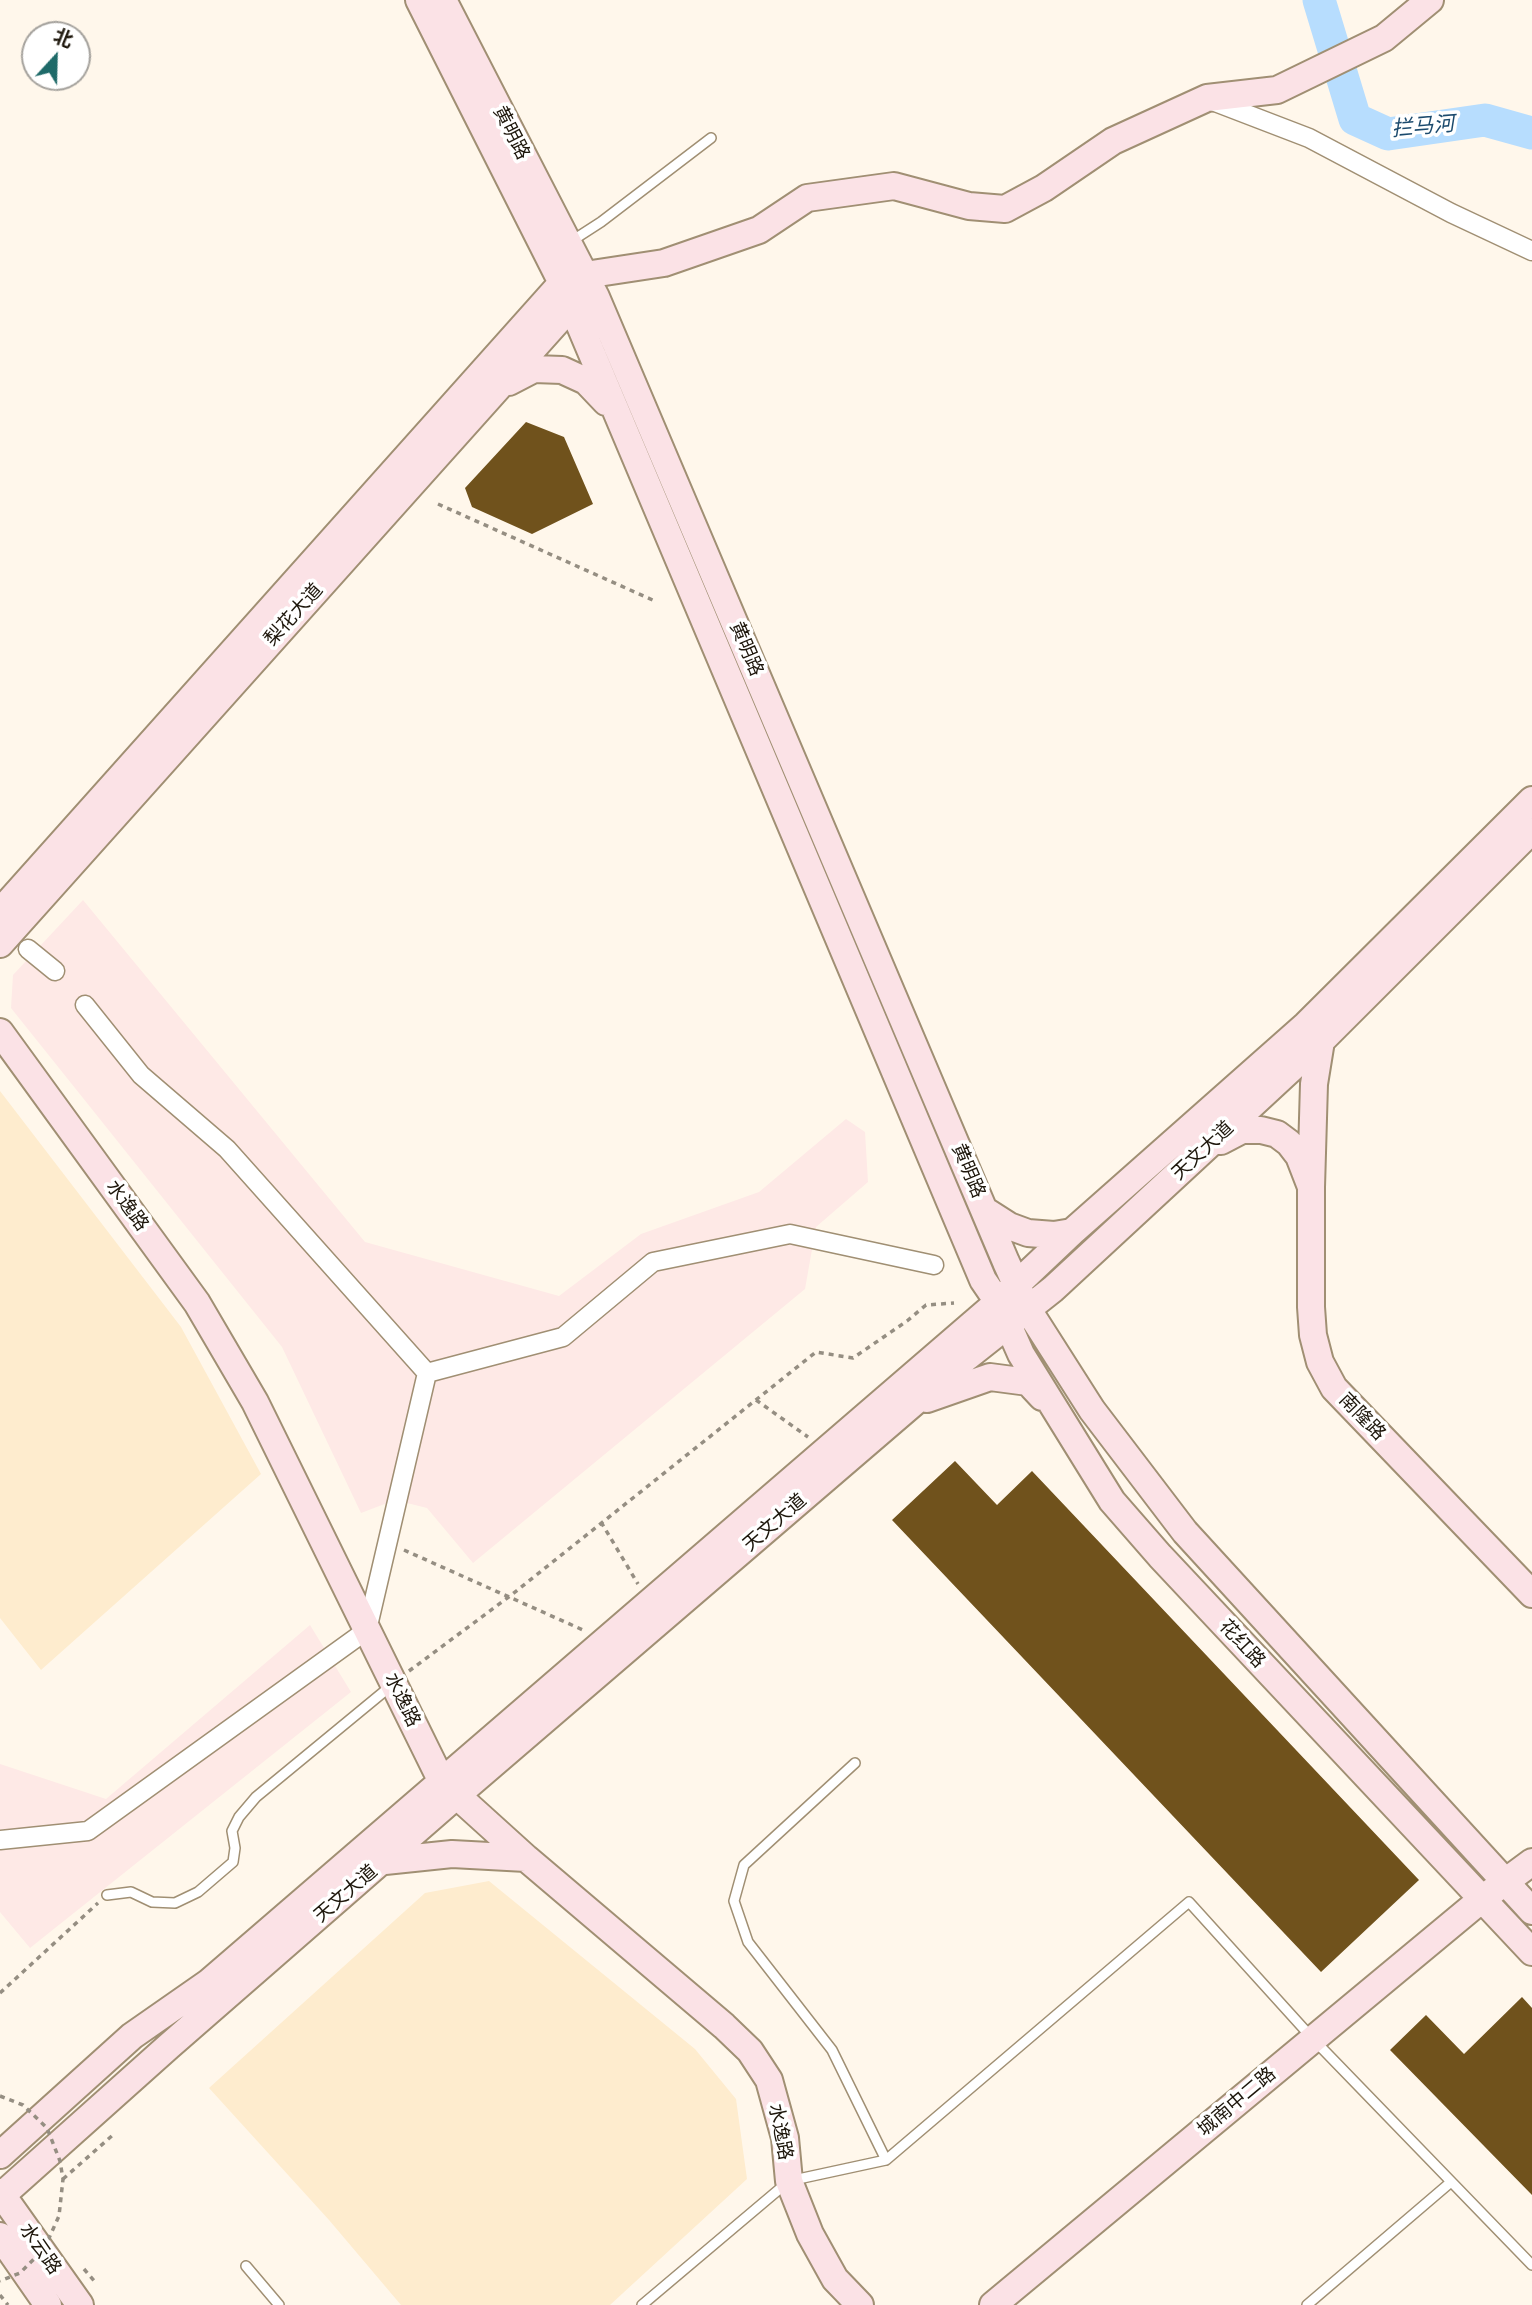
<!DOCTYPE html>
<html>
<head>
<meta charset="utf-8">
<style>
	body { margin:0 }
	#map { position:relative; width:1532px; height:2305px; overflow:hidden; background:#fff7eb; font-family:Karla,"Noto Sans SC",sans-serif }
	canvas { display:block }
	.north { position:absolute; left:21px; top:21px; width:70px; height:70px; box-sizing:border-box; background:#fff; border:2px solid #a5a29d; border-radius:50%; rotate:22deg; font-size:19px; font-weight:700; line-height:28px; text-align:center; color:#1d160b }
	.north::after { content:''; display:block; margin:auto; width:24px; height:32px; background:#1e6a69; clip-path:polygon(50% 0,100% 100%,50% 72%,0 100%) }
</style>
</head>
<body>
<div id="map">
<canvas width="1532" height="2305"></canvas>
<div class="north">北</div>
</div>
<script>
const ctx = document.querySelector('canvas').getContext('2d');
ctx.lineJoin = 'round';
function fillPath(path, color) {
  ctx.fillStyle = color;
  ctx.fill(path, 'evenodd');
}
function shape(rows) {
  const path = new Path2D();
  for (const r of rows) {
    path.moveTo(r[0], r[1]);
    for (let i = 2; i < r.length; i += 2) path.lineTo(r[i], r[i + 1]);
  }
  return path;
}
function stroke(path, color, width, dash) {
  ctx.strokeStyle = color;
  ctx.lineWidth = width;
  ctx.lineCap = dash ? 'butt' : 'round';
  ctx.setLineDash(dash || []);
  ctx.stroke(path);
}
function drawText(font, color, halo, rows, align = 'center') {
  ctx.font = font + ' Karla,"Noto Sans SC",sans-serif';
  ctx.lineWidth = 7;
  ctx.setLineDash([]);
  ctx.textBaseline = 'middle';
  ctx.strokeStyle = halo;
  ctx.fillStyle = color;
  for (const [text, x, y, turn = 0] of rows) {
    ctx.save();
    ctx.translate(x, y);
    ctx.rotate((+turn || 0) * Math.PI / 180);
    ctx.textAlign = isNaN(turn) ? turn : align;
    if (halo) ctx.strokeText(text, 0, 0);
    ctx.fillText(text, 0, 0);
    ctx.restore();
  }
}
const commercial = shape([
	[83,900,365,1242,559,1296,641,1234,759,1192,846,1119,865,1132,868,1182,816,1227,805,1289,473,1563,427,1508,395,1500,361,1513,282,1347,11,1008,13,975],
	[310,1625,351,1692,30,1948,0,1912,0,1764,106,1799]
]);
const built = shape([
	[0,1091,181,1327,261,1474,41,1670,0,1618],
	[489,1881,695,2049,736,2099,747,2179,610,2305,401,2305,329,2220,209,2088,425,1893]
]);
const river = shape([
	[1319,0,1355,119,1388,134,1485,120,1532,133]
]);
const building = shape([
	[526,422,564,437,593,504,532,534,472,507,465,488],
	[955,1461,997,1505,1032,1471,1419,1880,1321,1972,892,1520],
	[1522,1997,1532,2008,1532,2195,1390,2050,1426,2015,1464,2054]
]);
const path = shape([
	[438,504,657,602],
	[756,1400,808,1437],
	[601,1522,638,1584],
	[404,1550,583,1630],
	[409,1671,510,1596,816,1352,853,1358,907,1321,926,1305,954,1303],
	[0,1993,98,1903],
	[63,2179,114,2134],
	[84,2269,96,2283],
	[0,2295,8,2305]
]);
const lane = shape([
	[570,242,601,222,711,138],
	[855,1763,744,1865,734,1901,748,1942,832,2050,886,2160],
	[107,1895,131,1892,152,1902,175,1903,198,1892,233,1862,235,1848,232,1831,239,1817,256,1797,392,1685],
	[246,2266,279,2305],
	[642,2305,789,2181,886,2160,1189,1902,1313,2039,1532,2265],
	[1307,2305,1451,2182]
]);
const street = shape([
	[1210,100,1309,138,1451,213,1532,251],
	[28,949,55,971],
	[85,1005,141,1075,227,1149,427,1373,563,1337,653,1262,790,1234,934,1265],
	[0,1840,88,1831,367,1630,427,1373]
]);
const secondary = shape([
	[419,0,562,283,983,1280,998,1302,1021,1354,1112,1501,1160,1556,1532,1952],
	[443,0,596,297,1006,1262,1027,1308,1092,1410,1185,1532,1532,1911],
	[509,382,534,369,562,370,586,381,606,402],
	[0,912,562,283,585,275,664,263,759,230,807,198,894,186,969,206,1005,209,1044,188,1113,141,1207,98,1277,90,1384,38,1430,0],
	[0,944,571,306,584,301],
	[0,1032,197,1303,255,1402,442,1782,526,1858,724,2026,750,2051,769,2080,785,2138,789,2181,810,2234,835,2279,860,2305],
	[1221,1141,1242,1130,1261,1130,1277,1134,1289,1143,1299,1156,1311,1187,1314,1084,1321,1041],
	[1311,1187,1311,1307,1313,1335,1320,1362,1334,1388,1532,1594],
	[984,1210,1009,1226,1028,1233,1054,1235,1072,1232],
	[927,1399,990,1377,1028,1382,1042,1397],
	[385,1861,452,1854,526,1858],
	[0,2155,132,2036,208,1983,998,1302,1072,1232,1306,1025,1532,800],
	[0,2192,80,2305],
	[0,2197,169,2046,457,1795,967,1357,1053,1289,1321,1041,1532,830],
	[0,2236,48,2305],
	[993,2305,1482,1899,1532,1862]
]);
const pathBridge = shape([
	[0,2096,23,2105,47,2128,60,2161,63,2179,59,2216,44,2249,20,2273,0,2281]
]);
const streetNames = [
	["黄明路",511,133,63],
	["梨花大道",294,615,-48],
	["黄明路",746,649,67],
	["天文大道",1203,1151,-43],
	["黄明路",968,1171,67],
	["水逸路",127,1206,54],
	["南隆路",1362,1417,46],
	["天文大道",775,1523,-41],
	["花红路",1242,1644,47],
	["水逸路",402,1700,64],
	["天文大道",346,1894,-41],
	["城南中二路",1237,2102,-40],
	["水逸路",780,2132,79],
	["水云路",40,2249,55]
];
const waterNames = [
	["拦马河",1423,127,-5]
];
fillPath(commercial, '#fee9e6');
fillPath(built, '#feecce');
stroke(river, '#b7ddfe', 33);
fillPath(building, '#70521c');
stroke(lane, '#a08f73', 12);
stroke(street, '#a08f73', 21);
stroke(secondary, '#a08f73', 30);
stroke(path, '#958e82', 3.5, [5, 5]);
stroke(lane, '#fff', 9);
stroke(street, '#fff', 18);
stroke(secondary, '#fbe2e6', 26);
stroke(pathBridge, '#958e82', 3.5, [5, 5]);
drawText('19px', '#1d160b', '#fff', streetNames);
drawText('italic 21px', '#1b4a6d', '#fff', waterNames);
</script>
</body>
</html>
